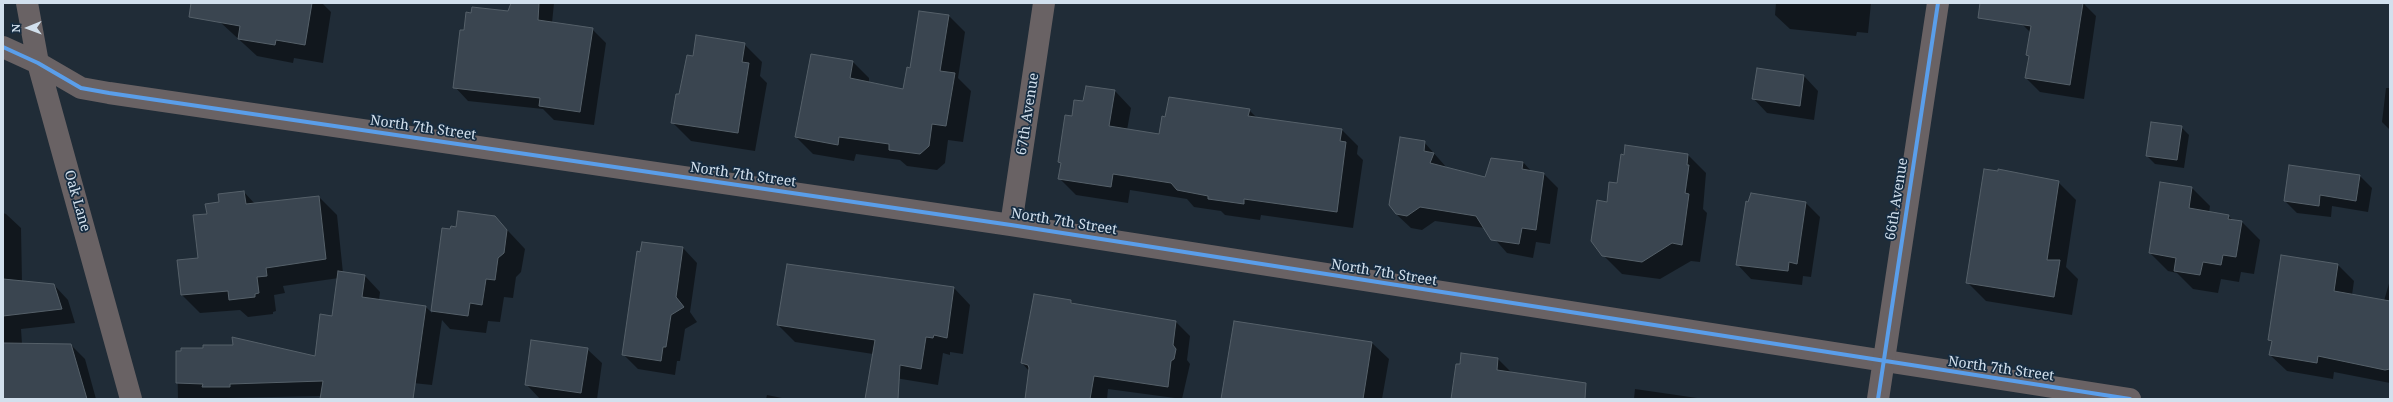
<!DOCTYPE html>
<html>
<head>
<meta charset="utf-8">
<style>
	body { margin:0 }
	#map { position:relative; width:2393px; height:402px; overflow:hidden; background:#202c37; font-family:"Noto Serif",serif }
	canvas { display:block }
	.frame { position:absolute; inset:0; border:4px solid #d2e0ed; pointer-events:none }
	.north { position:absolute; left:8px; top:8px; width:40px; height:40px; -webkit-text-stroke:3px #162c41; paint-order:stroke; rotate:269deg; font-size:11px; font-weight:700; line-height:16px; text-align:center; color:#d2e0ed }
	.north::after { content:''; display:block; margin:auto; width:14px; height:18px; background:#d2e0ed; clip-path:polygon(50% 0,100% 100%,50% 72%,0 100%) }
</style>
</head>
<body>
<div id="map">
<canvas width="2393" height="402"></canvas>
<div class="frame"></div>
<div class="north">N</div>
</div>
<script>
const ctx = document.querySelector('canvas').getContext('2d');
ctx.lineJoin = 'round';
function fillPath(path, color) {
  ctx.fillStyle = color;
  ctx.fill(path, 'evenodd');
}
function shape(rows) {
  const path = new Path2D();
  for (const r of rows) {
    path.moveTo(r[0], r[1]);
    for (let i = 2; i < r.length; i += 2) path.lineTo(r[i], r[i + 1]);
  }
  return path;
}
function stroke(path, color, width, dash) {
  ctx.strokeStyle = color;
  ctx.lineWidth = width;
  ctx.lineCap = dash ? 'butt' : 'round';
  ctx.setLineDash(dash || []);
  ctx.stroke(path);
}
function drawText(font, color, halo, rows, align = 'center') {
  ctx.font = font + ' "Noto Serif",serif';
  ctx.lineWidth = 3.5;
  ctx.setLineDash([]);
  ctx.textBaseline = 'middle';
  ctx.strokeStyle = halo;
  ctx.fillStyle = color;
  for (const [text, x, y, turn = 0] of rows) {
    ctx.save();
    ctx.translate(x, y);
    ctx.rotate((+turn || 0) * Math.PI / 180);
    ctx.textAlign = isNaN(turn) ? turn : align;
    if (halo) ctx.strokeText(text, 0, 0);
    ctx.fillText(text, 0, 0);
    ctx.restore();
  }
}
const shadow = shape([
	[215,3,322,3,331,12,323,63,294,58,293,63,257,56,220,22],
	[512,3,554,3,552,23,592,29,606,43,594,125,554,120,543,109,468,101,455,87,511,13],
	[468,88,545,97,545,99,468,90],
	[1776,3,1871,3,1868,33,1857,32,1856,36,1790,29,1775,15],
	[2026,3,2083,3,2096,16,2084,99,2040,92,2026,78,2031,33,2022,24],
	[949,16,965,32,958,78,971,91,963,142,948,140,945,163,937,170,907,166,900,160,856,154,854,161,813,154,796,137,812,55,853,62,869,78,869,83,904,90,911,69],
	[744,44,762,62,760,76,767,83,755,151,691,141,672,122,694,57],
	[1757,69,1804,76,1818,91,1814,120,1767,113,1753,98],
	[2386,88,2390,88,2390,130,2382,122],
	[1115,91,1131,108,1127,130,1160,135,1249,110,1257,118,1342,130,1358,146,1357,154,1363,160,1353,228,1261,215,1260,220,1225,215,1221,211,1194,207,1187,199,1130,190,1128,203,1076,195,1059,178,1062,165,1059,162,1072,117,1084,102],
	[2181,127,2189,135,2184,168,2155,164,2147,156],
	[1424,142,1447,168,1485,179,1523,162,1532,172,1544,174,1558,188,1550,244,1536,242,1533,258,1507,253,1485,228,1435,221,1422,230,1411,228,1396,214],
	[1688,155,1706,173,1703,209,1707,213,1700,262,1691,261,1660,279,1622,274,1603,255,1607,203,1617,184],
	[1687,169,1689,169,1685,198,1683,198],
	[2360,176,2372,188,2368,212,2332,206,2331,217,2297,213,2285,201],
	[2058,182,2076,200,2066,267,2078,279,2072,315,1986,301,1968,283],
	[2161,184,2192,188,2210,206,2209,213,2228,216,2233,220,2242,222,2260,240,2254,274,2241,272,2239,282,2221,279,2218,293,2193,289,2177,273,2168,271,2150,253],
	[244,192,255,204,319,197,337,215,343,273,365,276,380,292,379,300,426,307,432,313,443,229,451,230,495,217,525,249,521,272,516,277,513,298,504,297,500,322,488,321,486,333,450,329,442,320,432,385,413,383,410,399,321,399,322,396,178,399,177,352,315,357,333,317,339,278,283,286,285,293,274,295,276,311,273,312,273,314,248,317,240,310,200,313,182,295,199,259,208,215,220,203],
	[1806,203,1820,217,1811,277,1803,276,1802,285,1751,279,1737,264],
	[3,213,6,214,21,228,22,282,54,285,68,300,75,323,21,329,22,344,71,345,85,359,96,399,3,399],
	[683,248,697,263,690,312,697,322,685,329,680,361,677,361,675,375,638,369,624,355],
	[2337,264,2354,281,2352,295,2384,301,2390,280,2390,383,2334,372,2333,379,2287,371,2270,355,2272,343,2269,340],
	[954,288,970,305,963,354,950,352,950,355,943,353,938,385,889,377,873,354,795,342,778,325],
	[1071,301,1075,305,1176,322,1190,336,1187,360,1190,364,1182,399,1108,389,1107,399,1026,399,1029,371,1022,363],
	[1234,322,1372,343,1389,359,1382,399,1222,399],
	[587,349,602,363,597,399,540,399,526,384],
	[1498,359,1512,373,1582,399,1452,399,1461,365],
	[1635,389,1704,399,1634,399],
	[767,395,787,399,766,399]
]);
const building = shape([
	[191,3,312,3,305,45,276,40,275,45,238,39,240,26,189,17,191,3],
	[511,3,539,3,538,20,593,28,580,112,539,106,540,98,453,88,460,30,464,30,466,12,471,13,472,7,508,11,511,3],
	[1980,3,2083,3,2070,85,2025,78,2029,56,2026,55,2031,26,1978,18,1980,3],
	[919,11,949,15,940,71,955,73,946,126,932,124,929,146,920,154,889,150,889,144,839,137,838,145,795,137,811,54,853,61,850,78,903,89,907,67,910,68,919,11],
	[696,35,745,43,742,62,749,63,738,133,671,123,676,94,679,94,687,55,693,56,696,35],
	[1757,68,1804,75,1800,106,1752,99,1757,68],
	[1086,86,1115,90,1109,126,1159,134,1162,116,1165,117,1169,97,1250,109,1248,116,1342,129,1340,141,1346,142,1337,212,1244,199,1244,204,1208,199,1208,196,1177,190,1171,183,1113,174,1111,187,1058,179,1061,163,1058,162,1065,115,1072,116,1074,100,1083,101,1086,86],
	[2151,122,2182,126,2177,160,2146,156,2151,122],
	[1400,137,1425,141,1424,151,1434,153,1430,163,1485,177,1491,158,1523,162,1522,169,1544,173,1536,230,1522,228,1519,244,1491,240,1476,216,1420,207,1407,216,1396,214,1389,205,1400,137],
	[1625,145,1688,154,1687,165,1689,165,1685,193,1689,194,1682,245,1672,243,1642,262,1602,256,1591,241,1597,200,1607,202,1609,182,1617,183,1621,154,1624,155,1625,145],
	[2289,165,2360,175,2356,201,2320,195,2319,206,2284,201,2289,165],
	[1984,169,1998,171,1998,169,2059,181,2047,260,2060,260,2054,297,1966,283,1984,169],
	[2160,182,2192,187,2189,208,2229,215,2228,219,2242,221,2236,257,2223,255,2221,265,2203,262,2200,275,2174,271,2176,258,2149,253,2160,182],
	[244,191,246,204,319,196,326,259,266,268,267,276,257,277,259,293,255,294,255,297,229,300,228,291,181,295,177,260,198,258,193,215,207,214,205,204,219,202,218,194,244,191],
	[1751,193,1806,202,1797,264,1789,262,1788,271,1736,265,1746,201,1748,202,1751,193],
	[458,211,495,216,507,230,504,253,498,258,495,280,486,279,482,305,470,303,468,316,431,311,442,228,450,229,451,226,456,227,458,211],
	[642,242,683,247,676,297,684,307,671,315,666,347,663,347,661,361,622,355,637,251,640,252,642,242],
	[2281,255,2338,264,2334,291,2390,301,2390,369,2385,370,2318,356,2317,363,2269,355,2272,341,2268,340,2281,255],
	[787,264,954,287,947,338,934,335,933,338,926,337,921,369,900,365,898,399,865,399,875,340,777,325,787,264],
	[338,271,365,275,362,297,426,306,413,399,320,399,323,381,230,384,230,387,202,387,203,384,176,383,176,351,181,351,181,348,203,348,203,345,233,345,232,337,315,356,320,314,332,316,338,271],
	[3,279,54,284,62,309,3,316,3,279],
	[1034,294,1071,300,1071,303,1176,321,1173,345,1176,349,1174,359,1171,361,1168,387,1094,376,1090,399,1025,399,1029,368,1028,365,1021,363,1034,294],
	[1234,321,1372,342,1363,399,1221,399,1234,321],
	[531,340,588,348,581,393,525,385,531,340],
	[3,343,71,344,87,399,3,399,3,343],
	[1461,353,1498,358,1497,370,1586,383,1585,399,1451,399,1456,364,1460,364,1461,353]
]);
const minor = shape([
	[27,3,38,63,131,399],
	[3,47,38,63,81,88,109,93,1011,225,2130,399],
	[1011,225,1044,3]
]);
const tertiary = shape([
	[1878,399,1938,3]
]);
const cycleway = shape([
	[3,47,38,63,81,88,109,93,1011,225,2130,399],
	[1878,399,1938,3]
]);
const streetNames = [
	["67th Avenue",1028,114,-81],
	["North 7th Street",423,128,8],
	["North 7th Street",743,175,8],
	["66th Avenue",1897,199,-81],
	["Oak Lane",77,201,74],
	["North 7th Street",1064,222,9],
	["North 7th Street",1384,273,9],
	["North 7th Street",2001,369,8]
];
fillPath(shadow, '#0007');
fillPath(building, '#3a4550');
stroke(building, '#556069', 1);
stroke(minor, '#696264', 22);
stroke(tertiary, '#696264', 22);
stroke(cycleway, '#5a9eea', 4);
drawText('14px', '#d2e0ed', '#162c41', streetNames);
</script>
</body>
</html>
